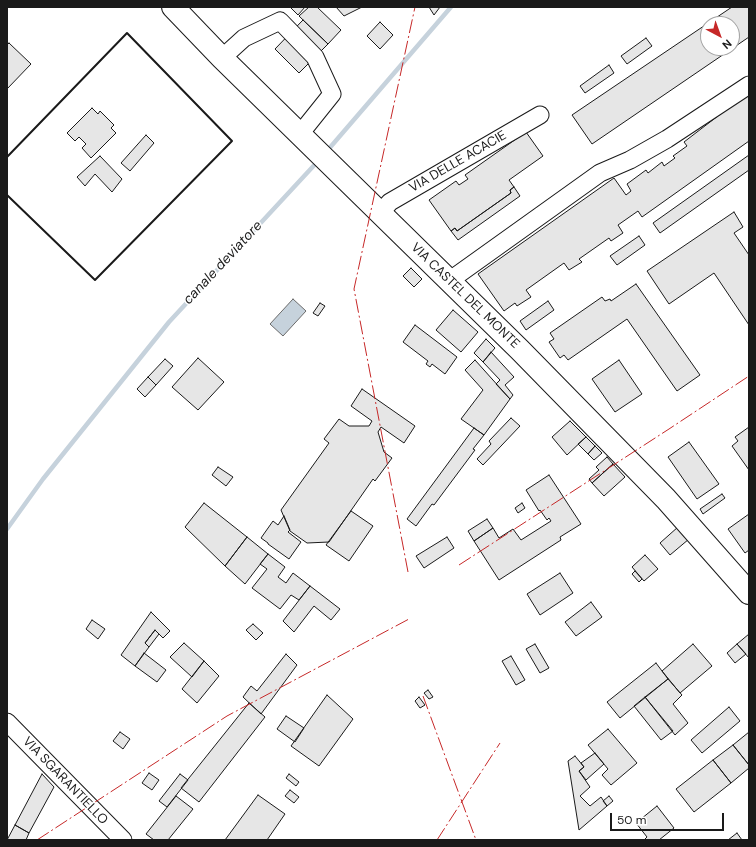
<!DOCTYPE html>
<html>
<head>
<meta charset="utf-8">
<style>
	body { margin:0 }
	#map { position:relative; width:756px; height:847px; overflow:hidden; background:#fff; font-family:"DM Sans",sans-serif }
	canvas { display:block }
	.frame { position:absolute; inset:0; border:8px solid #1a1a1a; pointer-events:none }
	.north { position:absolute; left:700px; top:16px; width:40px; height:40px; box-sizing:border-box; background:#fff; border:1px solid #a3a3a3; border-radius:50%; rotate:139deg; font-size:11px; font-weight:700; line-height:16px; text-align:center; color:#1a1a1a }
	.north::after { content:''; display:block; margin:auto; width:14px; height:18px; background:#c62828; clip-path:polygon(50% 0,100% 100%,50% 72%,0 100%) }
	.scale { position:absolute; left:610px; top:813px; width:114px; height:18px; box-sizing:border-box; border:2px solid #1a1a1a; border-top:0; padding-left:5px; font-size:12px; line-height:14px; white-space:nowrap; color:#1a1a1a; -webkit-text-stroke:3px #fff; paint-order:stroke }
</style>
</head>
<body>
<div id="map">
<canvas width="756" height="847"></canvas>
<div class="frame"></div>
<div class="north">N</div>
<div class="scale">50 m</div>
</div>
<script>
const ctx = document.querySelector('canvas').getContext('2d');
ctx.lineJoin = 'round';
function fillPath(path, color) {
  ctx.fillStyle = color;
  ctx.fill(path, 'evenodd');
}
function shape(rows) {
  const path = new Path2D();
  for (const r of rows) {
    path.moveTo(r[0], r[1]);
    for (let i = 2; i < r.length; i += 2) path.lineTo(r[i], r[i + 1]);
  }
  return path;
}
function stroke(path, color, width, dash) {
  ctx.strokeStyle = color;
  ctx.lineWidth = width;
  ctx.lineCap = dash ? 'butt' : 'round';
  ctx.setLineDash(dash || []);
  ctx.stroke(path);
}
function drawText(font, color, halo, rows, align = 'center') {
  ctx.font = font + ' "DM Sans",sans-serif';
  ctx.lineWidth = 3;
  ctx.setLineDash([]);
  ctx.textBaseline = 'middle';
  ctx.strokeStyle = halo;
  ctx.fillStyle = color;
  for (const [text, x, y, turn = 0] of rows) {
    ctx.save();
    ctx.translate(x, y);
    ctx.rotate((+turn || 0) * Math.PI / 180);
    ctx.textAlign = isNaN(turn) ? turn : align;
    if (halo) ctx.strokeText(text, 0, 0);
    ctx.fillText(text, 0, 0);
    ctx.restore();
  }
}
const water = shape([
	[293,299,306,311,283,336,270,324,293,299]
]);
const stream = shape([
	[327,151,451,7],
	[7,529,43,479,169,322,319,160]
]);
const building = shape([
	[292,7,305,7,298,15,291,8,292,7],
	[309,7,317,7,341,30,328,44,299,16,309,7],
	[336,7,362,7,344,16,336,7],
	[429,7,440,7,434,15,429,7],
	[732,7,749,7,749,37,592,144,572,115,732,7],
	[708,24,732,24,732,48,708,48,708,24],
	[303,20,328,44,299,73,275,49,303,20],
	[380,22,393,35,380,49,367,36,380,22],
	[646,38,652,46,627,64,621,56,646,38],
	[9,43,31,64,7,89,7,45,9,43],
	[609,65,614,73,585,93,580,86,609,65],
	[749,95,749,141,642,217,638,211,618,225,623,233,611,241,609,238,579,259,582,262,569,270,564,263,526,290,531,297,517,306,515,303,504,311,478,274,614,178,626,195,631,191,627,184,646,170,648,173,662,162,664,166,675,158,673,156,687,146,684,142,740,99,749,95],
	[92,108,98,114,100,111,114,125,111,128,116,133,91,158,82,148,86,144,79,137,75,141,67,133,92,108],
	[526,132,543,156,509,180,514,187,510,190,511,193,457,231,455,228,451,231,429,200,456,181,459,185,468,179,465,175,526,132],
	[146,135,154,143,130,171,121,163,146,135],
	[749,155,749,170,660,233,653,223,749,155],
	[100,156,122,179,112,192,95,174,85,186,77,177,100,156],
	[514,187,520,196,458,240,451,231,455,228,457,231,511,193,510,190,514,187],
	[734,212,743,227,734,233,749,255,749,325,714,273,669,304,647,271,734,212],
	[639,236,645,245,617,265,610,256,639,236],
	[411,268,422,279,414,287,403,276,411,268],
	[636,284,700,375,677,391,627,319,568,360,564,355,560,358,549,342,554,339,550,333,602,297,605,301,610,299,611,301,636,284],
	[548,301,554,310,526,330,520,321,548,301],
	[320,303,325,306,318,316,313,313,320,303],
	[453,310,478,332,461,352,436,330,453,310],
	[415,325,457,357,445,374,432,364,430,367,426,364,428,361,403,342,415,325],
	[486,339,495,348,483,362,474,353,486,339],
	[491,352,514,377,505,385,513,395,510,399,496,384,500,380,483,362,491,352],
	[198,358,224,382,198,410,172,387,198,358],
	[165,359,173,366,156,385,148,377,165,359],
	[475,360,510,399,484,435,461,419,483,390,465,370,475,360],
	[619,360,642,394,615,412,592,379,619,360],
	[148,377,156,385,145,397,137,389,148,377],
	[362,389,415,426,404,443,381,427,378,432,384,452,392,458,375,481,373,479,329,542,307,543,290,531,281,510,329,443,324,439,339,419,349,426,369,426,372,421,351,406,362,389],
	[511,418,520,426,483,465,477,459,491,444,489,441,511,418],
	[570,421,586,437,567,455,552,437,570,421],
	[749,427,749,470,732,446,738,441,735,437,749,427],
	[474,428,484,435,473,449,475,450,434,505,432,504,416,526,407,519,474,428],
	[586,437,595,446,588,454,578,444,586,437],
	[689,442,719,484,697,499,668,457,689,442],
	[595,446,602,453,594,460,588,454,595,446],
	[607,457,613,464,592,483,589,479,599,470,596,467,607,457],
	[613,464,625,477,604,496,592,483,613,464],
	[218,467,233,477,226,486,212,475,218,467],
	[549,475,581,524,560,537,561,540,499,580,474,541,493,528,499,538,513,529,521,540,551,521,549,518,547,520,540,510,539,511,526,490,549,475],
	[722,494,725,498,703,514,700,509,722,494],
	[204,503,247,537,225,566,185,527,204,503],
	[522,503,525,508,518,513,515,508,522,503],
	[351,511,373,526,349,561,326,545,351,511],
	[749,514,749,550,745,553,728,529,749,514],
	[284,516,290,530,288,532,301,542,289,559,268,544,268,543,261,538,273,521,278,525,284,516],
	[487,519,493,528,474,541,468,531,487,519],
	[678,527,689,539,670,555,660,543,678,527],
	[247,537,268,554,245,584,225,566,247,537],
	[447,537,454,548,424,568,416,556,447,537],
	[268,554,285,567,278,577,286,583,293,573,310,586,299,600,291,595,280,609,252,588,267,569,260,564,268,554],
	[645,555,658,569,644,581,632,567,645,555],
	[635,571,642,579,639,582,632,574,635,571],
	[560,573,573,593,540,615,527,594,560,573],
	[310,586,340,609,331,620,314,606,294,632,283,621,310,586],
	[591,602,602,617,576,636,565,622,591,602],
	[151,612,170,631,163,638,155,630,145,643,149,647,135,666,121,655,151,612],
	[92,620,105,629,98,639,86,629,92,620],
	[253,624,263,633,256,640,246,630,253,624],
	[155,630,159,634,149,647,145,643,155,630],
	[749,634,749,658,737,644,749,634],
	[184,643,204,661,192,677,170,657,184,643],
	[535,644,549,668,540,673,526,649,535,644],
	[693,644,712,666,680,693,662,671,693,644],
	[737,644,746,654,735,663,727,653,737,644],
	[144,653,166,670,157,682,135,666,144,653],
	[286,654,297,665,261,714,243,697,251,686,257,691,286,654],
	[511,656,525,680,516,685,502,661,511,656],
	[204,661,219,676,197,703,182,689,204,661],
	[656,663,668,679,620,718,607,702,656,663],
	[668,679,682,695,673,704,688,723,675,735,645,697,668,679],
	[428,690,433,697,429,699,424,693,428,690],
	[327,695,353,719,319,766,291,746,327,695],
	[419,697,425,705,420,708,415,701,419,697],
	[645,697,673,731,661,740,634,706,645,697],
	[249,703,265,717,199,802,181,788,249,703],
	[729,707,740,721,702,753,691,740,729,707],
	[286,716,304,728,295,742,277,729,286,716],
	[608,729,637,763,611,785,602,775,608,769,588,745,608,729],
	[120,732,130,739,123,749,113,741,120,732],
	[749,732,749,765,733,745,749,732],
	[733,745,749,765,749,768,731,783,713,760,733,745],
	[595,753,604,764,586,780,579,771,584,767,581,763,595,753],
	[575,756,584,767,579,771,590,787,580,796,590,806,601,797,607,806,579,830,568,761,575,756],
	[713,760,731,783,694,812,676,789,713,760],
	[149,773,159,780,152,790,142,783,149,773],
	[42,774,54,787,29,833,15,825,42,774],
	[180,774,188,780,167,807,159,801,180,774],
	[289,774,299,782,296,786,286,778,289,774],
	[290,790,299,797,294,803,285,796,290,790],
	[258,795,285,814,267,840,225,840,258,795],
	[176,796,193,809,168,840,154,840,146,834,176,796],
	[609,796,613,801,607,806,603,801,609,796],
	[657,806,674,828,659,840,644,840,647,837,636,823,657,806],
	[15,825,29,833,26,840,7,840,15,825],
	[737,833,742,840,728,840,737,833]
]);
const minor = shape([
	[222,58,244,38,280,21,315,57,332,94,300,134],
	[380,213,390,202,540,115],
	[449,281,600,173,630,160,667,139,749,85],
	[7,722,123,840]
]);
const major = shape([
	[173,7,222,58,520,350,666,499,749,593]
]);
const wall = shape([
	[7,157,127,33,232,141,95,280,7,195]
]);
const power = shape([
	[459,565,669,429,749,376],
	[408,572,354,289,415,7],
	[423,696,476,840],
	[37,840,227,716,409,619],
	[437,840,500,743]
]);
const streetNames = [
	["VIA DELLE ACACIE",458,162,-30],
	["VIA CASTEL DEL MONTE",465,296,44],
	["VIA SGARANTIELLO",65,781,46]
];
const waterNames = [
	["canale deviatore",223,263,-47]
];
fillPath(water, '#c6d2dc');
stroke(water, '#6a6a6a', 1);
stroke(stream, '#c6d2dc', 4.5);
fillPath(building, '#e6e6e6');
stroke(building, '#1a1a1a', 1);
stroke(minor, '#1a1a1a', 19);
stroke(major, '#1a1a1a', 24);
stroke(minor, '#fff', 17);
stroke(major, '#fff', 22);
stroke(wall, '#1a1a1a', 2);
stroke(power, '#c62828', 1, [14, 3, 2, 3]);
drawText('13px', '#1a1a1a', '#fff', streetNames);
drawText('italic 14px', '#1a1a1a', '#fff', waterNames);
</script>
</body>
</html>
